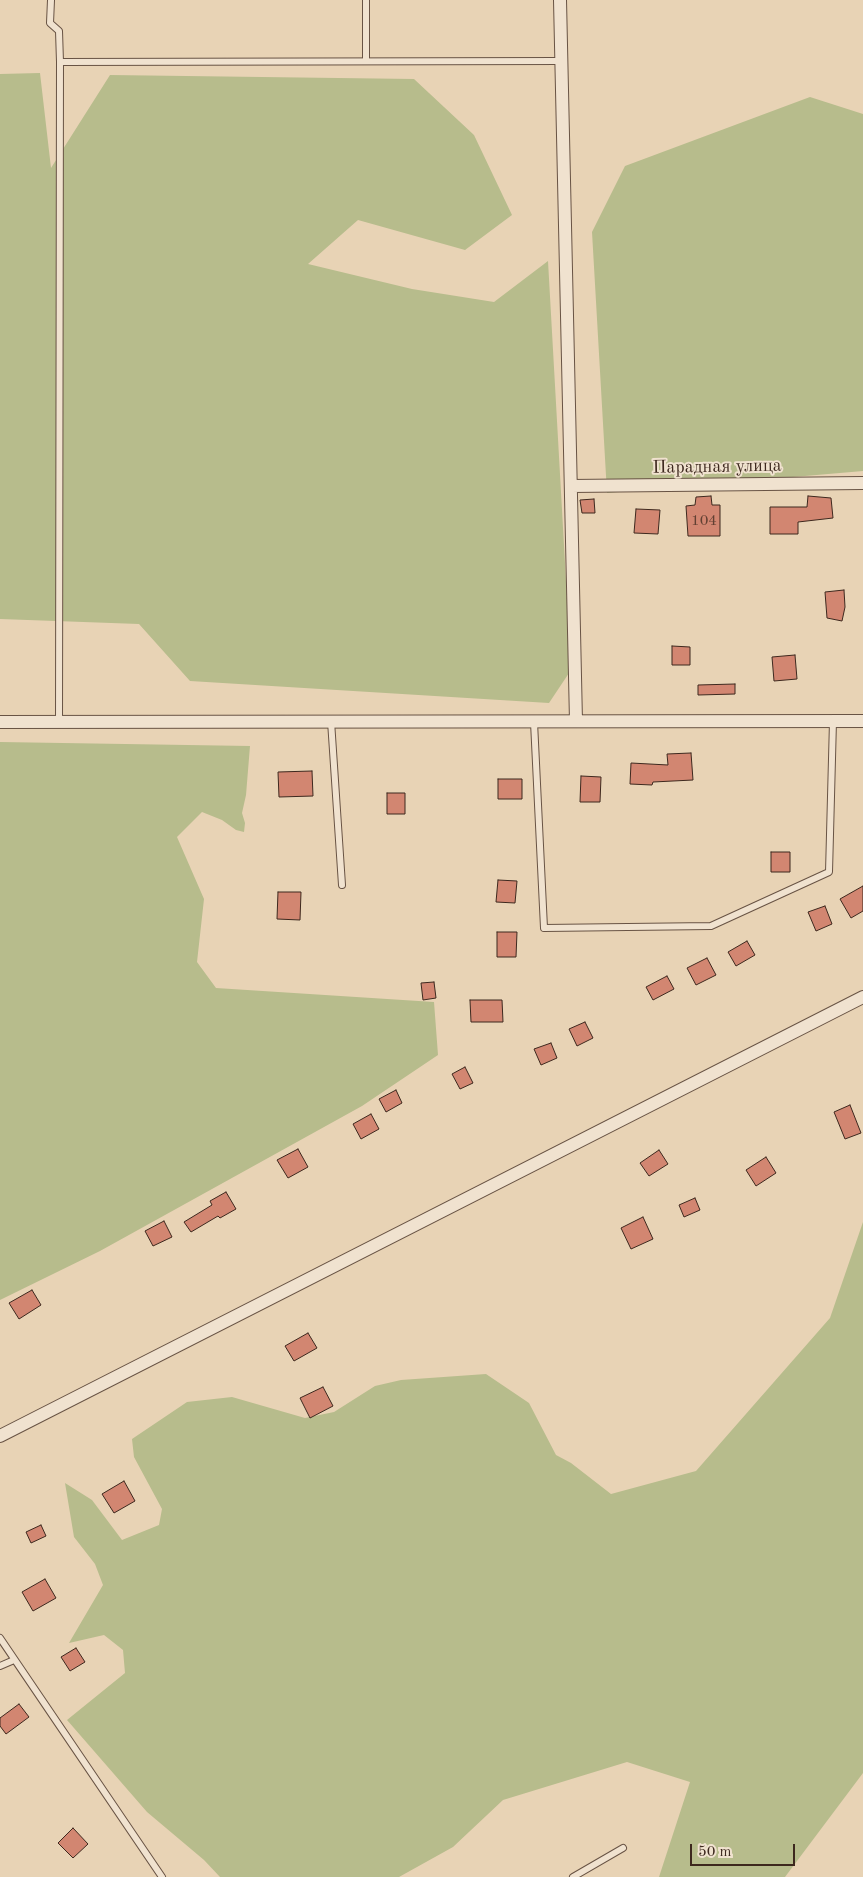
<!DOCTYPE html>
<html>
<head>
<meta charset="utf-8">
<style>
	body { margin:0 }
	#map { position:relative; width:863px; height:1877px; overflow:hidden; background:#e8d3b5; font-family:"Old Standard TT",serif }
	canvas { display:block }
	.scale { position:absolute; left:690px; top:1844px; width:105px; height:22px; box-sizing:border-box; border:2px solid #3d281e; border-top:0; padding-left:6px; font-size:15px; line-height:18px; white-space:nowrap; color:#3d281e; -webkit-text-stroke:4px #f0e2cf; paint-order:stroke }
</style>
</head>
<body>
<div id="map">
<canvas width="863" height="1877"></canvas>
<div class="scale">50 m</div>
</div>
<script>
const ctx = document.querySelector('canvas').getContext('2d');
ctx.lineJoin = 'round';
function fillPath(path, color) {
  ctx.fillStyle = color;
  ctx.fill(path, 'evenodd');
}
function shape(rows) {
  const path = new Path2D();
  for (const r of rows) {
    path.moveTo(r[0], r[1]);
    for (let i = 2; i < r.length; i += 2) path.lineTo(r[i], r[i + 1]);
  }
  return path;
}
function stroke(path, color, width, dash) {
  ctx.strokeStyle = color;
  ctx.lineWidth = width;
  ctx.lineCap = dash ? 'butt' : 'round';
  ctx.setLineDash(dash || []);
  ctx.stroke(path);
}
function drawText(font, color, halo, rows, align = 'center') {
  ctx.font = font + ' "Old Standard TT",serif';
  ctx.lineWidth = 4;
  ctx.setLineDash([]);
  ctx.textBaseline = 'middle';
  ctx.strokeStyle = halo;
  ctx.fillStyle = color;
  for (const [text, x, y, turn = 0] of rows) {
    ctx.save();
    ctx.translate(x, y);
    ctx.rotate((+turn || 0) * Math.PI / 180);
    ctx.textAlign = isNaN(turn) ? turn : align;
    if (halo) ctx.strokeText(text, 0, 0);
    ctx.fillText(text, 0, 0);
    ctx.restore();
  }
}
const green = shape([
	[40,73,51,168,110,75,414,79,474,135,512,215,465,250,358,220,308,264,412,289,494,302,548,261,571,670,549,703,190,681,139,624,0,619,0,74],
	[810,97,863,114,863,471,607,493,592,232,625,166],
	[0,742,250,746,246,795,242,813,245,823,244,832,236,830,222,820,202,812,177,837,204,899,197,962,216,988,434,1002,438,1055,362,1106,100,1251,0,1300],
	[863,1222,863,1773,785,1877,659,1877,690,1782,627,1762,503,1800,453,1847,399,1877,220,1877,204,1860,147,1812,67,1720,125,1673,123,1650,104,1635,69,1643,103,1585,95,1564,74,1537,65,1483,92,1500,122,1540,159,1525,162,1509,134,1457,132,1439,187,1402,232,1397,305,1418,334,1412,375,1386,401,1380,486,1374,529,1403,556,1455,571,1463,611,1494,696,1471,830,1318]
]);
const building = shape([
	[711,496,712,505,720,505,720,536,688,536,686,506,695,505,696,497,711,496],
	[808,496,831,498,833,518,798,522,798,534,770,534,770,507,807,507,808,496],
	[594,499,595,513,582,513,580,500,594,499],
	[636,509,660,510,658,534,634,533,636,509],
	[844,590,845,607,842,621,827,618,825,592,844,590],
	[672,646,690,647,690,665,672,665,672,646],
	[795,655,797,679,774,681,772,657,795,655],
	[735,684,735,694,698,695,698,685,735,684],
	[691,753,693,780,653,782,652,785,630,784,631,763,668,765,667,754,691,753],
	[312,771,313,796,279,797,278,772,312,771],
	[581,776,601,777,600,802,580,802,581,776],
	[498,779,522,779,522,799,498,799,498,779],
	[387,793,405,793,405,814,387,814,387,793],
	[771,852,790,852,790,872,771,872,771,852],
	[498,880,517,881,515,903,496,902,498,880],
	[863,886,863,911,851,918,840,899,863,886],
	[278,892,301,892,300,920,277,919,278,892],
	[825,906,832,924,816,931,808,912,825,906],
	[497,932,517,932,516,957,497,957,497,932],
	[747,941,755,955,736,966,728,952,747,941],
	[707,958,716,975,696,985,687,968,707,958],
	[667,976,674,989,653,1000,646,987,667,976],
	[434,982,436,998,423,1000,421,983,434,982],
	[470,1000,502,1000,503,1022,471,1022,470,1000],
	[585,1022,593,1038,577,1046,569,1029,585,1022],
	[551,1043,557,1058,541,1065,534,1049,551,1043],
	[465,1067,473,1083,460,1089,452,1074,465,1067],
	[396,1090,402,1103,386,1112,379,1099,396,1090],
	[850,1105,861,1133,845,1139,834,1112,850,1105],
	[371,1114,379,1129,361,1139,353,1124,371,1114],
	[298,1149,308,1167,288,1178,277,1160,298,1149],
	[659,1150,668,1164,649,1176,640,1163,659,1150],
	[766,1157,776,1173,756,1186,746,1170,766,1157],
	[226,1192,236,1209,220,1218,218,1216,191,1232,184,1222,212,1205,210,1201,226,1192],
	[695,1198,700,1210,684,1217,679,1205,695,1198],
	[643,1217,653,1239,631,1249,621,1228,643,1217],
	[164,1221,172,1237,153,1246,145,1231,164,1221],
	[32,1290,41,1305,19,1319,9,1303,32,1290],
	[308,1333,317,1348,294,1361,285,1346,308,1333],
	[323,1387,333,1406,310,1418,300,1398,323,1387],
	[124,1481,135,1501,114,1513,102,1494,124,1481],
	[41,1525,46,1536,31,1543,26,1532,41,1525],
	[45,1579,56,1598,33,1611,22,1592,45,1579],
	[76,1648,85,1662,70,1671,61,1657,76,1648],
	[19,1704,29,1717,6,1734,0,1726,0,1718,19,1704],
	[73,1828,88,1844,73,1858,58,1843,73,1828]
]);
const lane = shape([
	[51,0,50,23,59,31,60,62,59,721],
	[366,0,366,61],
	[60,62,562,61],
	[331,721,342,885],
	[534,722,544,928,711,926,829,872,833,721],
	[0,1638,162,1877],
	[0,1666,14,1660],
	[573,1877,623,1848]
]);
const street = shape([
	[560,0,576,721],
	[571,486,863,483],
	[0,722,863,721],
	[0,1436,863,997]
]);
const numberNames = [
	["104",704,521]
];
const streetNames = [
	["Парадная улица",717,467,-1]
];
fillPath(green, '#b7bc8c');
fillPath(building, '#d28671');
stroke(building, '#3d281e', 1);
stroke(lane, '#685344', 8);
stroke(street, '#685344', 14);
stroke(lane, '#f0e2cf', 6);
stroke(street, '#f0e2cf', 12);
drawText('15px', '#624033', null, numberNames);
drawText('18px', '#3d281e', '#f0e2cf', streetNames);
</script>
</body>
</html>
